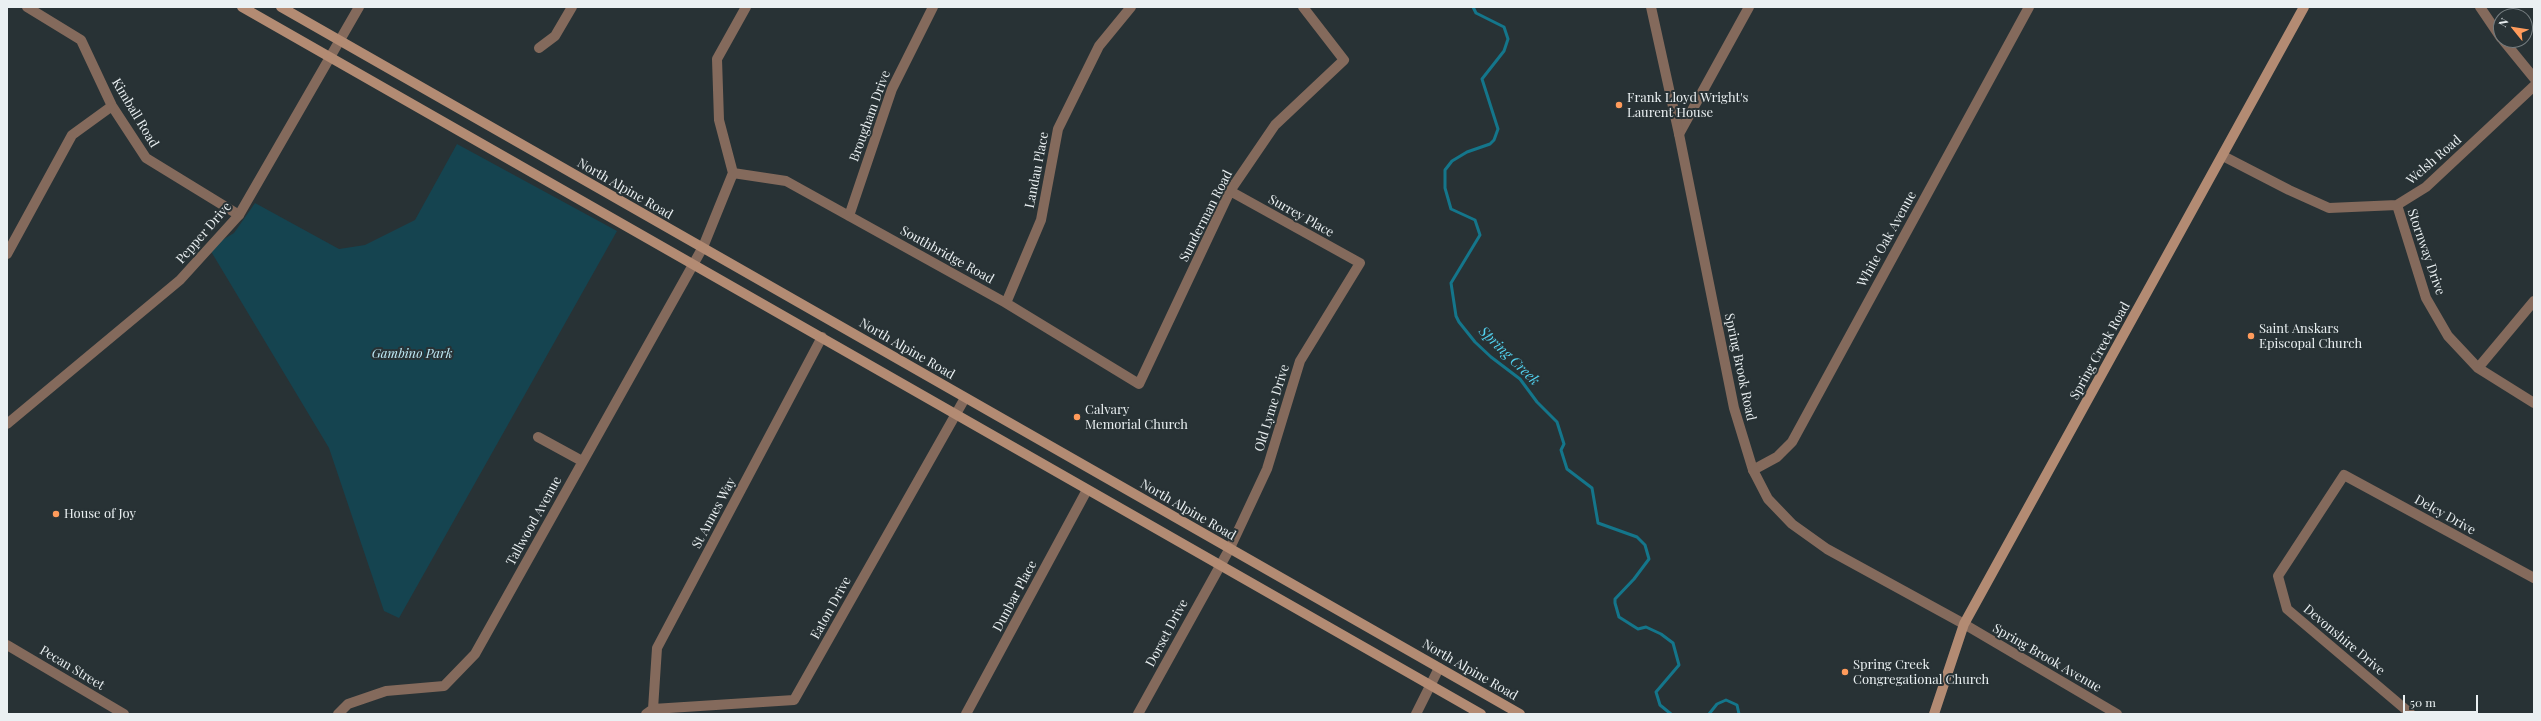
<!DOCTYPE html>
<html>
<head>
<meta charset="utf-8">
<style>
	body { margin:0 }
	#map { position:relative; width:2541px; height:721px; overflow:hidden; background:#283235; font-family:"Playfair Display",serif }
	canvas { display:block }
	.frame { position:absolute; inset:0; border:8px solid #eaf0f2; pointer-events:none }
	.north { position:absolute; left:2493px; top:8px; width:40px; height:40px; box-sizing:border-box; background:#283235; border:1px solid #767e81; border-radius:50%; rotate:300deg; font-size:11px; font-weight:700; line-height:16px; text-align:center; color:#eaf0f2 }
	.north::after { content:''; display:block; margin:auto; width:14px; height:18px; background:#ff9b5b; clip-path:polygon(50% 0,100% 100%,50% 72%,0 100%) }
	.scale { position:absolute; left:2403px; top:695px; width:75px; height:18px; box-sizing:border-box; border:2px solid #eaf0f2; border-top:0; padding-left:5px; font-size:12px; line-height:14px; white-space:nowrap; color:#eaf0f2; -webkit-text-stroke:3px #283235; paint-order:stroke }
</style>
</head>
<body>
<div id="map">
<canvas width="2541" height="721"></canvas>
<div class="frame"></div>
<div class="north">N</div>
<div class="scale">50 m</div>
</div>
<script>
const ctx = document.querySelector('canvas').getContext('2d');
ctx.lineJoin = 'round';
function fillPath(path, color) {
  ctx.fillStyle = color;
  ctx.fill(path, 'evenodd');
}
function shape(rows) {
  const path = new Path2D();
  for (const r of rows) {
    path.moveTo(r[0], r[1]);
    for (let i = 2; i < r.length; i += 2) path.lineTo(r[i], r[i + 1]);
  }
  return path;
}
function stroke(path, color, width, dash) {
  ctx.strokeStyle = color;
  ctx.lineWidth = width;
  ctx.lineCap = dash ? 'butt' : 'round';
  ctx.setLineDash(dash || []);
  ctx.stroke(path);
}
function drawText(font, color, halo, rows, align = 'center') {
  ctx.font = font + ' "Playfair Display",serif';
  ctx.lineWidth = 4;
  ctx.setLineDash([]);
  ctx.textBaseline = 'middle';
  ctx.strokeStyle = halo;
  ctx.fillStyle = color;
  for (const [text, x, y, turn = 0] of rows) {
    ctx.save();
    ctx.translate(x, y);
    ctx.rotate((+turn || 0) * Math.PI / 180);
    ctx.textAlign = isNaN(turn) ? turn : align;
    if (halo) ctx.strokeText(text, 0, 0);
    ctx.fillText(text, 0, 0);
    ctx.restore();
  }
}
const green = shape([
	[457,144,617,231,399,618,384,611,329,448,209,248,234,233,255,203,339,249,365,245,415,220]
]);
const stream = shape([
	[1473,7,1476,13,1504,27,1508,39,1504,51,1482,79,1498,129,1494,140,1490,144,1467,152,1452,161,1445,170,1445,188,1451,209,1475,220,1480,235,1451,283,1456,316,1459,322,1475,342,1491,357,1520,379,1537,402,1557,422,1564,444,1561,450,1567,469,1592,488,1598,523,1637,537,1645,545,1649,559,1634,579,1615,599,1615,603,1619,617,1638,629,1646,627,1661,634,1673,643,1679,665,1656,692,1660,705,1671,714],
	[1709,714,1717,704,1726,700,1737,705,1739,714]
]);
const minor = shape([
	[27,7,81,40,112,106,146,158,239,215],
	[2480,7,2501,38],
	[2503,40,2534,78],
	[539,48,555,36,572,7],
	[1679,134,1749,7],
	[2223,156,2289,190,2329,208,2397,205,2426,187,2534,86],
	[733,173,786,181,1006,303,1139,384,1230,191,1275,125,1344,60,1303,7],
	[2397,205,2426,298,2448,336,2478,368,2534,403],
	[849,216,892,89,933,7],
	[7,254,72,135,112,106],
	[1006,303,1041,220,1058,129,1099,46,1131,7],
	[2478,368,2534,301],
	[538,437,582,461],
	[1753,470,1777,457,1792,442,2029,7],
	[1964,624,2117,714],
	[7,645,124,714],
	[653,709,657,648,822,337],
	[338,714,348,704,386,691,444,686,475,654,703,247,733,173,719,120,717,59,746,7],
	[646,714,653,709,794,700,965,398],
	[966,714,1087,490],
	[1138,714,1230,548,1267,469,1300,361,1360,263,1230,191],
	[1416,714,1439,668],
	[2411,714,2287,609,2278,576,2344,475,2534,578]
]);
const tertiary = shape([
	[1651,7,1679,134,1734,408,1753,470,1768,499,1792,524,1827,549,1964,624],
	[7,424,180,280,239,215,359,7]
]);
const secondary = shape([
	[242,7,1481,714],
	[281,7,1520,714],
	[1934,714,1964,624,2304,7]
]);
const markers = [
	[1619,105,4,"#ff9b5b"],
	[2251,336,4,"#ff9b5b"],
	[1077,417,4,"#ff9b5b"],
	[56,514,4,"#ff9b5b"],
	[1845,672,4,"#ff9b5b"]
];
const poiNames = [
	["Frank Lloyd Wright's",1627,98],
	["Laurent House",1627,113],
	["Saint Anskars",2259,329],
	["Episcopal Church",2259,344],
	["Calvary",1085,410],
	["Memorial Church",1085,425],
	["House of Joy",64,514],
	["Spring Creek",1853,665],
	["Congregational Church",1853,680]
];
const streetNames = [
	["Kimball Road",135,113,59],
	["Brougham Drive",870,116,-70],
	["Welsh Road",2434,160,-41],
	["Landau Place",1037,170,-79],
	["North Alpine Road",625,189,30],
	["Sunderman Road",1206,216,-63],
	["Surrey Place",1301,216,29],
	["Pepper Drive",204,233,-49],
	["White Oak Avenue",1887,239,-61],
	["Stornway Drive",2426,252,71],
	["Southbridge Road",947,255,29],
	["North Alpine Road",907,349,30],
	["Spring Creek Road",2100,351,-61],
	["Spring Brook Road",1740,367,78],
	["Old Lyme Drive",1272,408,-73],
	["North Alpine Road",1188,510,30],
	["St Annes Way",714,513,-62],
	["Delcy Drive",2445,515,29],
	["Tallwood Avenue",534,521,-61],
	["Dunbar Place",1015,596,-62],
	["Eaton Drive",831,608,-61],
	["Dorset Drive",1167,633,-62],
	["Devonshire Drive",2344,640,40],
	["Spring Brook Avenue",2047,658,30],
	["Pecan Street",72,668,31],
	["North Alpine Road",1470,670,30]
];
const parkNames = [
	["Gambino Park",412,354]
];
const waterNames = [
	["Spring Creek",1509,356,44]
];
fillPath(green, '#154450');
stroke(stream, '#14768b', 3);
stroke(minor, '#846a5c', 10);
stroke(tertiary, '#846a5c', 10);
stroke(secondary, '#b38b73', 10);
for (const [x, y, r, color] of markers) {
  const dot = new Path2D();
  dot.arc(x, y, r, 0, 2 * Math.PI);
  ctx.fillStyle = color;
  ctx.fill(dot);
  stroke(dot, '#283235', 1.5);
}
drawText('13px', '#eaf0f2', '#283235', poiNames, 'left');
drawText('13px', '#eaf0f2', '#283235', streetNames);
drawText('italic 13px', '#bfeaf6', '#283235', parkNames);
drawText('italic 14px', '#52d3f1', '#283235', waterNames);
</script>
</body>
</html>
